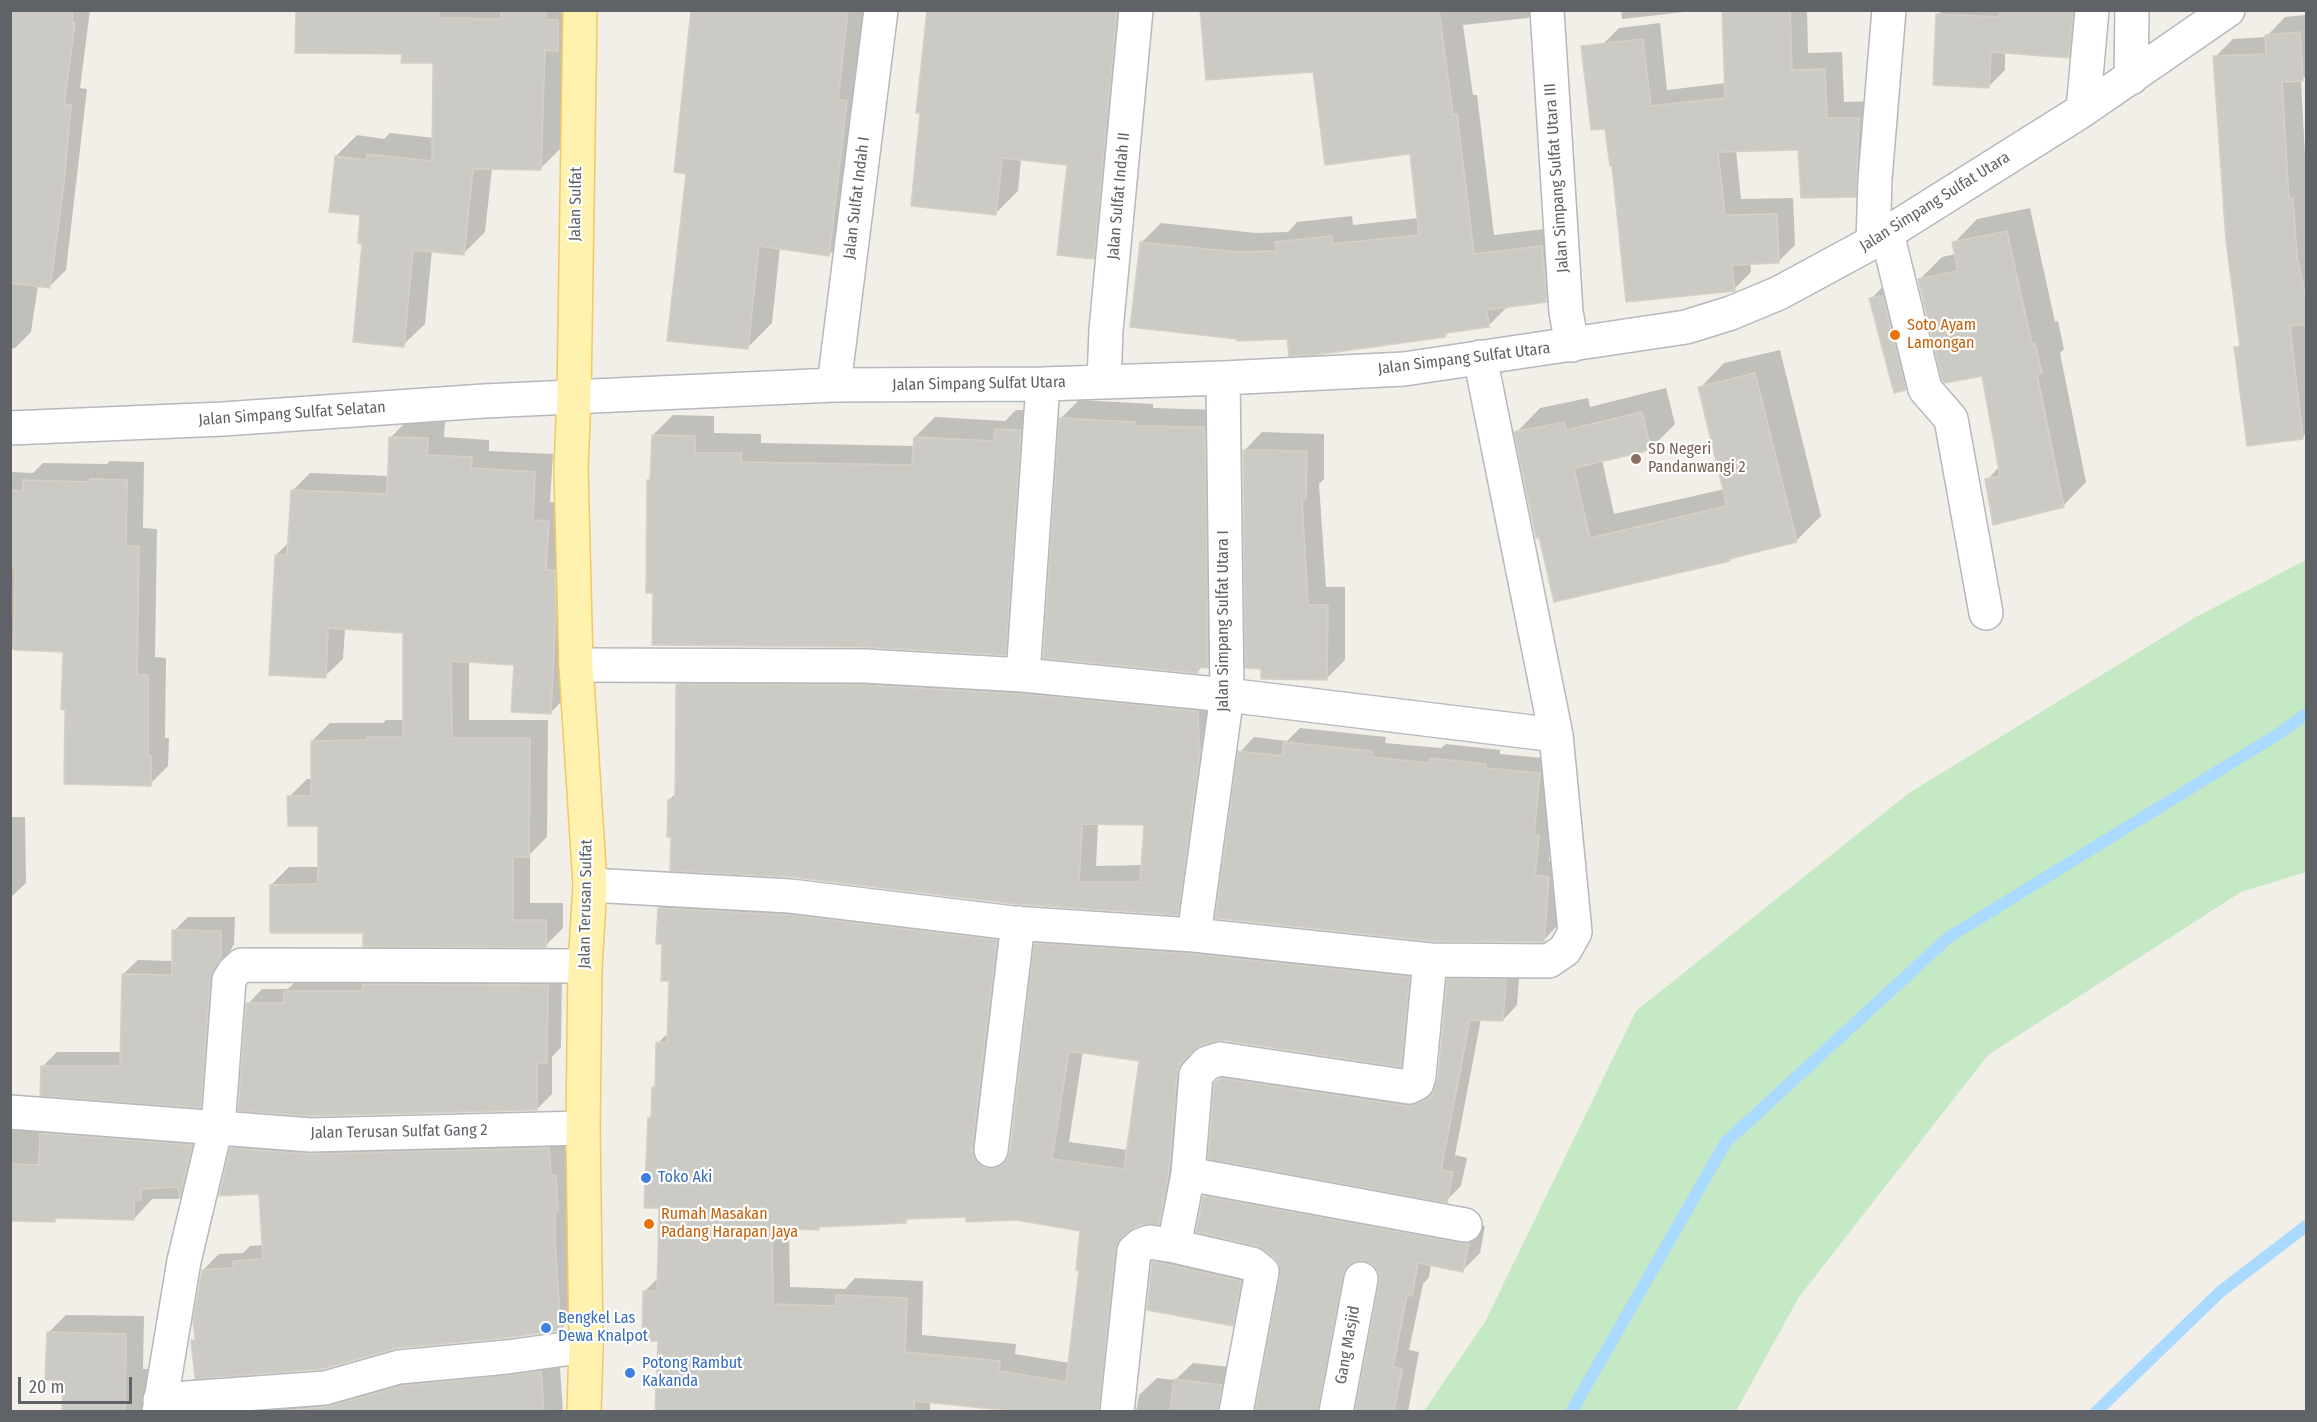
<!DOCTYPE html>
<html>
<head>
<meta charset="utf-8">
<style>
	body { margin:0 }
	#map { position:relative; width:2317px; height:1422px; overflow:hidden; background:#f1efe8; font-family:"Fira Sans Condensed",sans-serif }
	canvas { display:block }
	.frame { position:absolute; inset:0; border:12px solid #5f6368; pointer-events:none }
	.scale { position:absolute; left:18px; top:1377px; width:114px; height:27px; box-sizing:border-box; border:3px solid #5f6368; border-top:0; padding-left:8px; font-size:18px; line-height:21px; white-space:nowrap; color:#5f6368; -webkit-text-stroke:4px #fff; paint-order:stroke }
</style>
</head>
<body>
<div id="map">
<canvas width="2317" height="1422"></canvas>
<div class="frame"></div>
<div class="scale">20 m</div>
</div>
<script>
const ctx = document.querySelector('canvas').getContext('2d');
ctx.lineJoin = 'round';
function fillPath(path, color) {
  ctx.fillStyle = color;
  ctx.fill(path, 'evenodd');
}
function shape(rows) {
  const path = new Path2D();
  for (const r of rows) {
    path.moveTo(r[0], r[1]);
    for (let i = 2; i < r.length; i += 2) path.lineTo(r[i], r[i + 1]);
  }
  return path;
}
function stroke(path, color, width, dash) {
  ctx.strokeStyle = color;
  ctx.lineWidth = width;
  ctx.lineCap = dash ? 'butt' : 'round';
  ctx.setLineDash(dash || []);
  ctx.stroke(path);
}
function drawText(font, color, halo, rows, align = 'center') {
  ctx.font = font + ' "Fira Sans Condensed",sans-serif';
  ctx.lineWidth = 4.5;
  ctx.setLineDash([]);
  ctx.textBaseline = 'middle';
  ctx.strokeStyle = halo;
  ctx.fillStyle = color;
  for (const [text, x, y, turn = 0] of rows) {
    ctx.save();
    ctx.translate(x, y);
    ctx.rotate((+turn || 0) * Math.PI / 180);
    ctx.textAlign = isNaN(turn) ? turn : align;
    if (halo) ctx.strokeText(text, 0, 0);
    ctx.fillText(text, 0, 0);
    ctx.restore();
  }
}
const green = shape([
	[2306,560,2306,872,2241,892,1988,1055,1799,1297,1736,1411,1424,1411,1485,1322,1636,1011,1909,793,2196,617]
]);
const shadow = shape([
	[18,10,90,10,80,88,87,89,66,270,50,286,38,285,31,332,15,348,10,349,10,43],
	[297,10,578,10,562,147,540,169,492,168,485,232,463,254,432,250,425,324,403,345,364,243,362,214,336,156,357,135,384,139,390,133,434,138,435,61],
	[693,10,869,10,853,230,829,255,780,247,772,323,747,348,688,172],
	[939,10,1137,10,1116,235,1093,257,1068,164,1021,158,1018,191,995,214],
	[1202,10,1535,10,1528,18,1463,25,1473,95,1477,95,1494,235,1562,227,1566,281,1546,301,1509,305,1488,326,1450,331,1445,336,1288,338,1141,243,1161,223,1256,233,1288,232,1297,222,1352,216,1353,225,1419,218,1411,152,1314,70],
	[1621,10,1702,10,1622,19],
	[1723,10,1807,10,1808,53,1842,52,1844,102,1875,101,1872,179,1855,196,1800,148,1736,150,1741,199,1793,198,1795,245,1778,262,1750,263,1751,272,1734,289,1602,45,1619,28,1660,23,1667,90,1726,83],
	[1942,10,2087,10,2084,41,2068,57,2005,52,2005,70,1989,86,1938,15],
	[2306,15,2306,76,2301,80,2306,174,2306,433,2302,438,2236,348,2241,343,2215,57,2233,39,2266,37,2285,17],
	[2030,208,2055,322,2058,321,2064,349,2060,353,2086,482,2063,506,1987,480,2000,466,1983,374,1919,280,1942,257,1956,254,1954,243,1977,219],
	[1889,280,1924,371,1905,389,1871,299],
	[1780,350,1821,516,1796,541,1733,556,1729,560,1555,600,1516,433,1540,408,1588,398,1590,407,1666,388,1675,424,1650,449,1602,460,1614,514,1725,489,1700,388,1724,363],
	[1079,400,1153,404,1153,408,1223,410,1226,648,1207,666,1203,666,1197,672,1061,418],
	[1016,410,1040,410,1025,634,1005,654,654,591,649,481,652,477,653,435,673,415,714,416,714,433,761,434,761,443,915,446,915,437,935,417,1005,421],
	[409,419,445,421,444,437,489,440,489,451,553,454,550,502,566,503,568,695,550,713,515,663,469,661,469,720,548,720,547,837,530,854,530,903,563,903,563,928,545,946,364,931,271,885,289,867,320,867,320,824,289,797,307,779,313,779,312,741,330,723,383,723,386,720,405,720,404,631,345,628,343,659,325,676,276,555,289,542,292,491,310,473,389,476,391,437],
	[1262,432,1324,434,1324,479,1319,484,1326,587,1345,587,1345,660,1326,679,1263,667,1244,451],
	[110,461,144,462,143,528,157,529,155,657,166,658,165,738,169,738,168,766,150,784,64,650,10,649,10,472,33,473,43,463,107,464],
	[695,667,1215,694,1195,896,1177,914,672,836,669,800,676,793,678,685],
	[1098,823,1146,823,1143,865,1096,866],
	[1300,728,1386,737,1385,743,1441,748,1446,744,1500,750,1500,754,1554,759,1547,821,1553,822,1549,861,1562,863,1557,926,1543,941,1240,752,1254,737,1287,741],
	[10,817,25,817,26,883,10,898],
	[677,891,1014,923,997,1147,1008,1152,1011,1151,1036,944,1053,926,1426,960,1418,1048,1401,1065,1222,1039,1198,1046,1194,1055,1176,1205,1158,1223,1144,1223,1134,1226,1132,1230,1115,1392,1127,1412,1013,1412,1013,1409,930,1401,930,1412,657,1412,659,1340,644,1292,659,1277,661,1207,649,1119,653,1115,654,1088,657,1085,658,1043,669,1032,670,980,659,908],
	[1083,1051,1141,1059,1128,1150,1069,1142],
	[967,1216,1016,1219,1081,1230,1081,1269,1070,1363,1015,1354,1016,1344,922,1335,923,1281,855,1278,845,1289,790,1287,789,1227,818,1228,821,1225,905,1222,910,1217],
	[188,917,235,917,234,944,224,963,214,1092,200,1106,42,1067,57,1052,122,1052,123,974,138,960,173,961,174,931],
	[1463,965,1520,965,1517,1005,1503,1020,1481,1019,1455,1155,1467,1158,1461,1186,1446,1201,1216,1084,1231,1068,1422,1091,1434,1089,1438,1082,1448,980],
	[562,971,561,1047,552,1057,552,1094,537,1109,248,1004,262,989,288,989,300,977],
	[10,1099,210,1127,197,1181,178,1199,152,1199,134,1219,58,1216,54,1220,10,1216],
	[248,1132,565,1132,566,1161,572,1160,577,1313,561,1329,193,1341,196,1338,203,1270,219,1254,243,1253,250,1246,264,1245,261,1193,232,1148],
	[1222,1179,1485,1226,1480,1253,1463,1270,1431,1264,1429,1277,1423,1284,1409,1350,1419,1352,1408,1412,1357,1412,1381,1283,1380,1272,1374,1263,1359,1260,1334,1390,1347,1412,1257,1412,1282,1275,1281,1266,1275,1256,1204,1197],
	[1171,1244,1259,1263,1251,1306,1232,1325,1153,1262],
	[66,1315,144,1316,143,1369,162,1369,173,1412,65,1412,64,1379,48,1333],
	[559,1353,563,1412,185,1412],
	[1193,1363,1239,1368,1246,1412,1136,1412,1139,1395,1157,1378,1175,1380]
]);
const stream = shape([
	[1571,1412,1726,1142,1949,937,2280,733,2306,714],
	[2096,1412,2220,1292,2306,1226]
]);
const building = shape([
	[10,10,73,10,72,22,75,23,64,104,71,105,64,184,50,288,10,283,10,10],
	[296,10,439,10,439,18,501,19,501,10,546,10,546,20,558,20,558,51,545,50,541,170,473,169,464,255,413,250,404,347,353,342,362,244,358,243,360,215,329,212,335,156,366,160,367,154,432,161,433,63,401,63,402,54,295,53,296,10],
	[691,10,848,10,838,99,847,101,829,256,759,246,748,349,667,341,686,174,674,172,691,10],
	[927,10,1117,11,1094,259,1057,255,1067,165,1002,158,996,215,911,206,920,113,916,113,927,10],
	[1200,10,1439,10,1453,115,1457,114,1474,254,1542,246,1547,302,1487,310,1489,327,1445,333,1445,337,1314,355,1289,356,1287,339,1237,341,1237,339,1130,327,1140,242,1235,252,1277,251,1275,242,1332,236,1333,244,1419,235,1410,154,1325,165,1313,72,1206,80,1200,10],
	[1722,10,1790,10,1792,70,1825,69,1827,118,1859,118,1856,197,1801,198,1798,150,1718,152,1725,215,1777,214,1779,263,1732,265,1735,291,1626,302,1612,166,1610,166,1605,129,1591,130,1581,46,1643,39,1651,106,1725,98,1722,10],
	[2000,10,2073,10,2069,58,1991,52,1989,88,1933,85,1936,14,2000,17,2000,10],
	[2300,32,2303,81,2282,82,2289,198,2293,198,2297,256,2307,302,2307,324,2290,326,2303,439,2247,446,2234,347,2240,347,2226,241,2213,56,2266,54,2265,35,2300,32],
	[2007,231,2032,344,2035,344,2042,373,2037,374,2064,507,1993,525,1985,479,2000,476,1982,376,1945,383,1942,380,1918,279,1958,271,1952,242,2007,231],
	[1883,296,1906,390,1894,393,1869,298,1883,296],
	[1755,373,1797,542,1729,559,1730,561,1554,602,1539,537,1536,538,1514,432,1564,422,1566,430,1642,412,1651,450,1574,468,1590,538,1727,506,1698,387,1755,373],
	[1059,418,1135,422,1135,426,1205,427,1208,668,1198,667,1198,673,1043,658,1059,418],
	[995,429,1021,430,1006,655,865,647,652,645,653,593,646,593,647,480,650,480,652,435,695,436,695,453,742,453,741,462,912,465,914,437,994,441,995,429],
	[389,437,428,438,427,455,472,457,471,468,535,472,533,520,549,521,546,570,555,570,556,610,551,714,511,712,514,665,451,661,452,738,530,738,529,857,513,857,513,920,546,920,546,947,363,947,363,933,270,933,270,885,318,884,318,826,288,826,287,796,311,796,311,741,367,740,367,737,403,737,403,633,328,628,326,678,269,675,275,555,287,555,291,490,387,494,389,437],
	[1243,450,1307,451,1306,499,1302,499,1308,605,1328,605,1327,680,1261,679,1261,669,1245,668,1243,450],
	[90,479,127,480,126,546,139,546,137,675,148,675,148,756,151,756,151,786,64,784,65,710,61,709,63,652,14,650,15,568,10,568,10,490,23,491,23,480,90,482,90,479],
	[676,684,864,685,1022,694,1198,711,1199,747,1201,747,1178,915,1015,904,792,877,670,871,671,837,667,837,668,800,675,800,676,684],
	[1082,824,1144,825,1140,882,1079,882,1082,824],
	[1284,742,1372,751,1372,757,1429,763,1430,758,1486,764,1486,768,1540,773,1534,835,1539,836,1535,875,1549,877,1544,942,1431,941,1215,918,1238,751,1282,756,1284,742],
	[658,908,788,915,997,940,972,1148,974,1158,980,1165,988,1168,999,1167,1006,1161,1010,1152,1034,943,1192,954,1410,977,1401,1067,1222,1040,1201,1045,1182,1062,1177,1073,1169,1171,1159,1225,1145,1224,1135,1227,1122,1237,1115,1249,1099,1412,1022,1412,914,1401,914,1412,655,1412,658,1341,642,1341,643,1291,657,1291,659,1208,644,1208,648,1118,651,1118,652,1087,655,1087,656,1042,667,1043,669,981,661,981,662,944,656,944,658,908],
	[1069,1051,1139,1061,1124,1169,1052,1159,1069,1051],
	[966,1217,966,1222,1016,1220,1080,1231,1076,1270,1079,1270,1066,1382,999,1371,1000,1361,905,1352,907,1298,836,1295,836,1306,773,1304,772,1228,819,1230,819,1227,906,1223,906,1219,966,1217],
	[172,930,221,931,221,959,210,979,201,1108,40,1096,41,1066,120,1066,122,974,172,975,172,930],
	[1447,979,1506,979,1503,1021,1470,1020,1441,1170,1453,1172,1447,1203,1208,1159,1214,1083,1221,1078,1406,1106,1426,1100,1432,1095,1438,1078,1447,979],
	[363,984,548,985,547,1063,537,1063,537,1110,311,1116,238,1111,246,1003,284,1003,284,991,362,991,363,984],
	[40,1133,192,1145,180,1198,178,1187,141,1189,141,1200,134,1200,134,1220,55,1218,55,1222,10,1221,10,1164,39,1165,40,1133],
	[230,1148,311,1154,549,1148,551,1176,556,1175,558,1211,555,1212,555,1242,561,1330,505,1338,397,1348,322,1369,195,1379,191,1340,195,1340,193,1320,202,1270,233,1268,233,1261,263,1259,259,1194,219,1196,230,1148],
	[1203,1196,1462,1243,1469,1243,1463,1272,1418,1263,1412,1296,1407,1295,1393,1367,1402,1369,1394,1412,1355,1412,1379,1282,1379,1273,1374,1265,1364,1261,1355,1261,1347,1266,1343,1276,1318,1412,1255,1412,1280,1275,1280,1266,1274,1257,1257,1246,1196,1232,1203,1196],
	[1152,1261,1241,1281,1233,1326,1147,1310,1152,1261],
	[47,1332,126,1334,125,1412,62,1412,63,1380,45,1380,47,1332],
	[541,1371,544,1412,272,1412,330,1406,402,1386,541,1371],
	[1174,1379,1222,1385,1218,1412,1170,1412,1174,1379]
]);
const minor = shape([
	[1547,10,1566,312,1572,345],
	[2131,78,2132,10],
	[2083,110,2092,10],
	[1887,233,1925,389,1951,419,1986,613],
	[1873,242,1875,179,1889,10],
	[1104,382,1106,330,1136,10],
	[834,385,881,10],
	[10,428,223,419,484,401,834,385,1043,384,1223,378,1404,369,1686,327,1731,313,1779,293,1873,242,2083,110,2228,10],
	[576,665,865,666,1023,675,1227,695,1556,735],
	[1023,675,1043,384],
	[590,885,790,896,1013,923,1194,935,1430,960,1549,961,1565,950,1575,932,1556,735,1480,357],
	[1194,935,1227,695,1223,378],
	[10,1112,311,1135,583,1128],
	[991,1150,1018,923],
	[1188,1174,1465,1225],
	[1174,1246,1252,1264,1262,1272,1236,1412],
	[160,1400,325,1388,399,1367,507,1357,586,1346],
	[159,1412,184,1261,219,1114,229,980,234,972,242,965,585,966],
	[1117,1412,1134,1251,1141,1245,1150,1242,1174,1246,1188,1174,1196,1075,1207,1063,1220,1059,1409,1087,1417,1083,1419,1076,1430,960],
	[1336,1412,1361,1279]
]);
const major = shape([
	[580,10,574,397,571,468,576,665,590,885,585,966,583,1128,586,1346,584,1412]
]);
const markers = [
	[1895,335,6,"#e8710a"],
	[1636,459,6,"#8d6e63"],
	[646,1178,6,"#3f7fe0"],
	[649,1224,6,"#e8710a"],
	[546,1328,6,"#3f7fe0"],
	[630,1373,6,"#3f7fe0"]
];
const streetNames = [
	["Jalan Simpang Sulfat Utara III",1557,178,-94],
	["Jalan Sulfat Indah II",1119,196,-85],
	["Jalan Sulfat Indah I",857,198,-83],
	["Jalan Simpang Sulfat Utara",1935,202,-32],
	["Jalan Sulfat",576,204,-89],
	["Jalan Simpang Sulfat Utara",1464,359,-7],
	["Jalan Simpang Sulfat Utara",979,384,-1],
	["Jalan Simpang Sulfat Selatan",292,414,-4],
	["Jalan Simpang Sulfat Utara I",1224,621,-90],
	["Jalan Terusan Sulfat",586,904,-89],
	["Jalan Terusan Sulfat Gang 2",399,1132,-1],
	["Gang Masjid",1348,1345,-80]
];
const foodNames = [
	["Soto Ayam",1907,326],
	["Lamongan",1907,344],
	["Rumah Masakan",661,1215],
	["Padang Harapan Jaya",661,1233]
];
const educationNames = [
	["SD Negeri",1648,450],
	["Pandanwangi 2",1648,468]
];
const shopNames = [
	["Toko Aki",658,1178],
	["Bengkel Las",558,1319],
	["Dewa Knalpot",558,1337],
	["Potong Rambut",642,1364],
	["Kakanda",642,1382]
];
fillPath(green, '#c5e8c5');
fillPath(shadow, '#0003');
stroke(stream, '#aadaff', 12);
fillPath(building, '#cccac5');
stroke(building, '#d6d1c6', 1.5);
stroke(minor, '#b5b8bc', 36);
stroke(major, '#f2c960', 36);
stroke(minor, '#fff', 33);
stroke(major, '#fff2af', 33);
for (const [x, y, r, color] of markers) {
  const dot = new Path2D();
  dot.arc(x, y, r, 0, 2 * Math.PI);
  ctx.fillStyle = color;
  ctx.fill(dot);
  stroke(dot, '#fff', 2);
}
drawText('16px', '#5f6368', '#fff', streetNames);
drawText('16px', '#c56008', '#fff', foodNames, 'left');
drawText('16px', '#785e54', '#fff', educationNames, 'left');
drawText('16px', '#366cbe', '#fff', shopNames, 'left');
</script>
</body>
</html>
